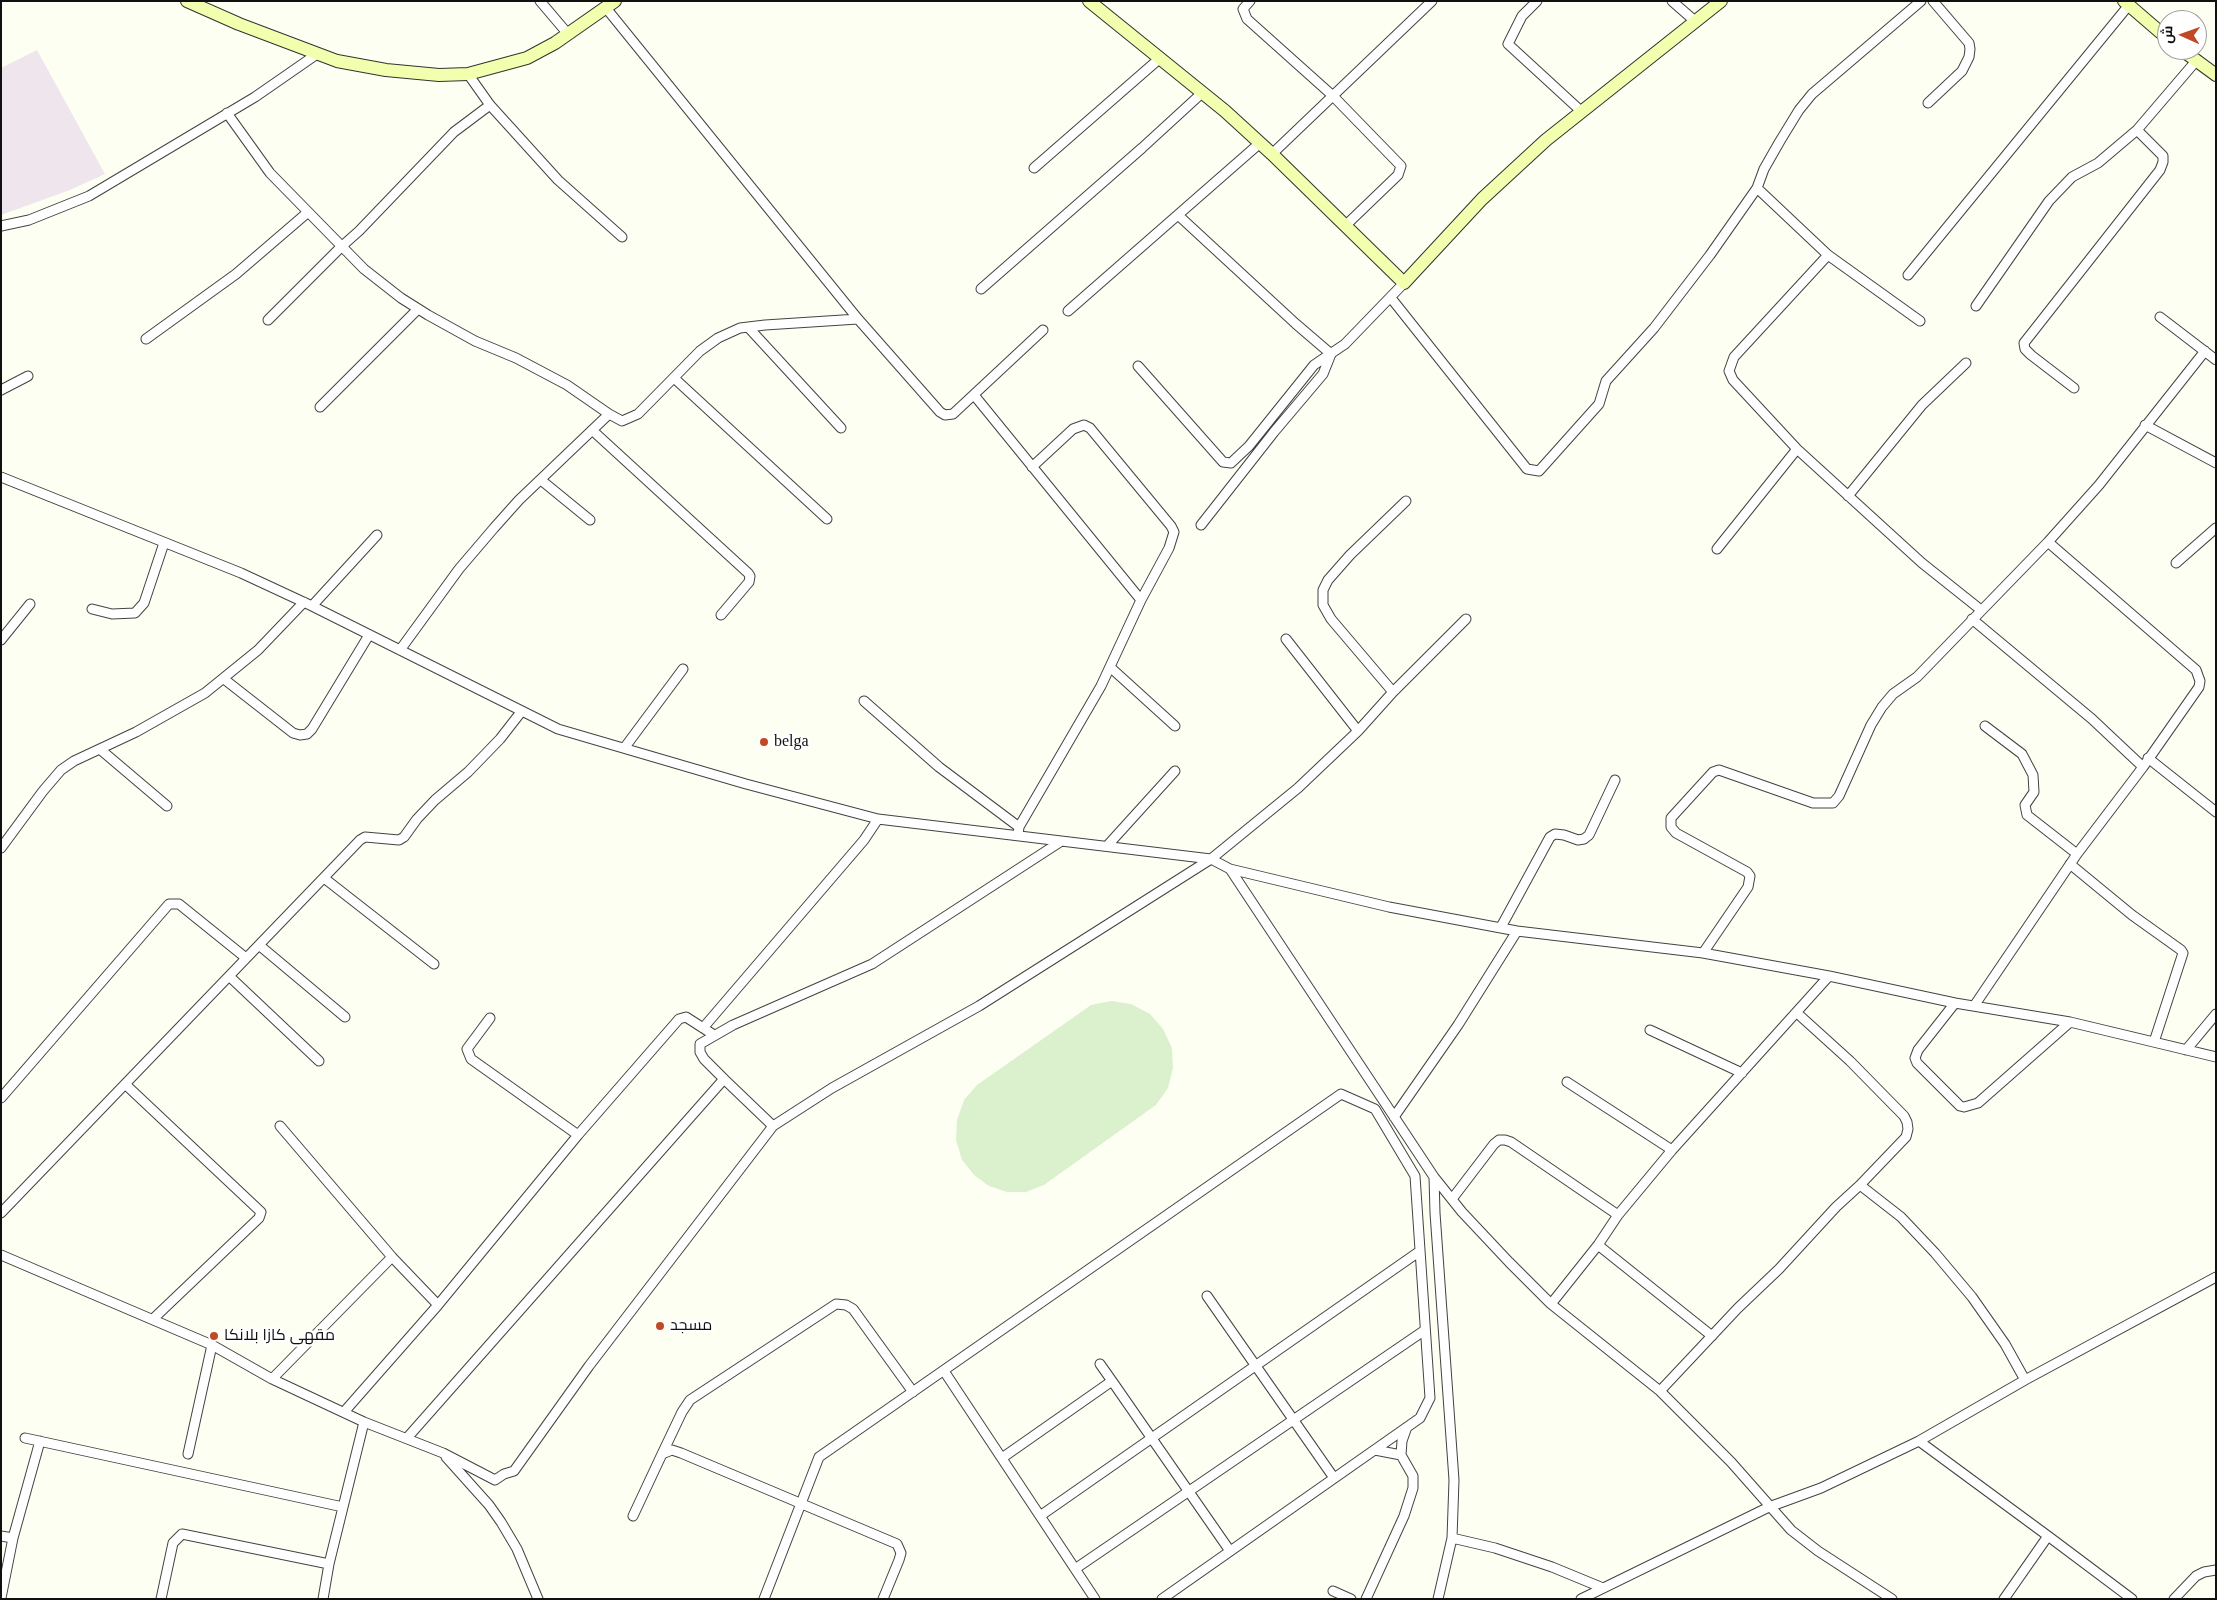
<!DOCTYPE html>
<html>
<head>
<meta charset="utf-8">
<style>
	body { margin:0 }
	#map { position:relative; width:2217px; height:1600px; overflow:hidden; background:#fefff3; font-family:"Times New Roman",Cairo,serif }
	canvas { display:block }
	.frame { position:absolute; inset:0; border:2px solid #101010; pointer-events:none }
	.north { position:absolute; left:2157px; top:10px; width:50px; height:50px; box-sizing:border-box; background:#fff; border:1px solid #9f9f9f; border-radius:50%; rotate:272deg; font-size:14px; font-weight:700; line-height:20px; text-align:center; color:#101010 }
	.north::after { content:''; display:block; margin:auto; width:18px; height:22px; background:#c24926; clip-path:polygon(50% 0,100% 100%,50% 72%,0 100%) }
</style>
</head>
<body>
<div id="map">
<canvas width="2217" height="1600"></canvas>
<div class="frame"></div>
<div class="north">ش</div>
</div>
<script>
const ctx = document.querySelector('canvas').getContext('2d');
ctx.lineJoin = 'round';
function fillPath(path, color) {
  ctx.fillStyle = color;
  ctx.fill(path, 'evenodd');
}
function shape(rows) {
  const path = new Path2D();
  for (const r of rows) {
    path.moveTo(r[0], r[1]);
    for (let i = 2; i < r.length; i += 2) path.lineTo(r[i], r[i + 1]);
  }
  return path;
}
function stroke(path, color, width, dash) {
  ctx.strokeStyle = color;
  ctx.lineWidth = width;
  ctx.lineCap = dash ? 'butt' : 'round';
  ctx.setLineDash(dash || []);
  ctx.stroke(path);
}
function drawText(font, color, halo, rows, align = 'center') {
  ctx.font = font + ' "Times New Roman",Cairo,serif';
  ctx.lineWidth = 5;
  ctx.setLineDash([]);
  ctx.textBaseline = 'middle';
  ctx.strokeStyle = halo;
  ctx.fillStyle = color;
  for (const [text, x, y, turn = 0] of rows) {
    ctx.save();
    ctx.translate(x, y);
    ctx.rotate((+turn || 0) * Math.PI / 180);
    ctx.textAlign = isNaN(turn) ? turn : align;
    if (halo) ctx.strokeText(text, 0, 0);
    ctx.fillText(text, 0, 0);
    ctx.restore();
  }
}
const industrial = shape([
	[37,50,105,174,70,190,1,215,1,68]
]);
const pitch = shape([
	[1111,1001,1131,1004,1150,1014,1163,1029,1172,1048,1173,1068,1168,1088,1156,1105,1044,1185,1026,1192,1007,1192,989,1186,974,1175,962,1160,956,1140,957,1120,964,1100,977,1085,1091,1005]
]);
const street = shape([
	[540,1,568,34],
	[1250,1,1243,9,1247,19,1333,96,1401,166,1398,175,1345,226],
	[1537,1,1522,16,1508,44,1582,112],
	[1672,1,1696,22],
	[606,8,858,319,940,412,945,415,953,414,1043,330],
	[468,74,490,105],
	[1928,103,1962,71,1969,57,1970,49,1969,43,1933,1],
	[227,113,270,173,364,269,401,298,428,315,475,341,516,358,567,385,609,414,519,500,494,528,459,569,400,650],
	[1272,154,1432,1],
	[1034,168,1159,59],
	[1178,215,1296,324,1331,354,1323,374,1274,432,1201,525],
	[1,226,29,220,89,196,255,97,317,54],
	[1828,255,1734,357,1729,371,1733,380,1797,449,1922,563,1981,610],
	[1908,275,2129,5],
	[981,289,1142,148,1202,93],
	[1391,298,1527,469,1539,471,1599,404,1606,381,1654,328,1710,255,1757,188],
	[1976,306,2049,201,2072,177,2098,163,2137,130,2196,61],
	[1068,311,1260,143],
	[2160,317,2216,360],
	[268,320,341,247,359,231,454,132,490,105,558,180,622,237],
	[1920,321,1828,255,1757,188,1764,169,1780,141,1799,110,1812,94,1921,1],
	[748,327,841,428],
	[146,339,236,274,307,213],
	[1138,366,1223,462,1231,463,1249,446,1314,365,1345,344,1404,283],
	[674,378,827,519],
	[2074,388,2031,355,2025,349,2024,343,2160,170,2163,162,2163,156,2137,130],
	[1,390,28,376],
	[974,395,1141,600],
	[320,407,418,309],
	[609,414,622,421,638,414,700,351,718,338,740,328,765,325,858,319],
	[2145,425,2216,463],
	[592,430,748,573,750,576,749,582,721,615],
	[1,477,241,573,312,606,558,729,746,784,878,819,1211,859,1230,869,1434,1177,1435,1213,1454,1480,1452,1538,1438,1599],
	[541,480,590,520],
	[1848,496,1922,405,1966,363],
	[1717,549,1797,449],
	[2176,563,2216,528],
	[312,606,377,535],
	[92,609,112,614,135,613,144,603,164,543],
	[1972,619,2092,719,2143,767],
	[1286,639,1358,731],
	[1,640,30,604],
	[1110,667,1175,726],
	[224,679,293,733,300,735,307,734,312,729,369,635],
	[1393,692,1331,619,1323,605,1323,590,1328,580,1350,555,1406,501],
	[864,701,939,767,1019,827],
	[1985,726,2022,754,2033,775,2034,792,2025,805,2027,815,2077,854],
	[625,747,683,669],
	[101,750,167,806],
	[2148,758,2216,812],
	[1018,835,1019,827,1101,686,1141,600,1169,548,1174,532,1171,526,1090,428,1084,425,1073,429,1032,467],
	[1107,846,1175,771],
	[1,848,43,791,61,770,74,761,136,732,205,693,258,650,304,602],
	[2070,864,2132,915,2181,950,2183,953,2154,1042],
	[1230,869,1389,907,1517,931,1703,953,1829,976,1955,1003,2070,1022,2216,1057],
	[324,878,434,964],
	[1501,927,1550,837,1555,834,1564,835,1578,840,1584,839,1589,835,1615,780],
	[259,945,345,1017],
	[1703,953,1748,887,1750,876,1747,872,1676,833,1671,827,1671,818,1713,772,1719,770,1813,803,1833,803,1839,796,1871,725,1882,707,1893,694,1917,677,2048,542,2099,485,2205,351],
	[229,976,319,1061],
	[1955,1003,1918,1050,1915,1058,1917,1063,1960,1106,1964,1107,1978,1103,2070,1022],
	[1974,1006,2077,854,2143,767,2199,687,2200,681,2196,670,2048,542],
	[1797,1013,1850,1061,1904,1116,1907,1122,1908,1129,1906,1137,1860,1185],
	[490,1018,467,1049,471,1059,578,1135],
	[703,1028,864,840,878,819],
	[1650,1030,1742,1073],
	[2186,1050,2216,1014],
	[724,1079,704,1059,700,1052,700,1044,733,1025,872,964,1060,842],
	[1567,1082,1672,1150],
	[125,1084,261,1212,259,1218,153,1319],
	[1,1098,169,904,179,904,246,958],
	[1394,1117,1458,1025,1517,931],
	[280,1126,392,1257,438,1305],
	[1434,1177,1462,1212,1509,1262,1551,1304,1660,1391,1731,1462,1791,1530,1818,1551,1892,1599],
	[1452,1199,1494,1144,1499,1140,1505,1140,1511,1142,1618,1215],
	[1,1213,360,840,365,837,399,840,404,837,417,819,435,800,468,772,500,739,521,712],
	[1598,1245,1712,1336],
	[1,1255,212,1345,272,1379,364,1422,443,1453,495,1480,504,1474,514,1471,589,1366,773,1126,832,1088,979,1006,1211,859,1298,788,1358,731,1393,692,1466,619],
	[1207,1296,1334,1478],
	[1551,1304,1598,1245,1618,1215,1672,1150,1829,976],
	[1100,1364,1112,1381],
	[944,1371,1095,1599],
	[272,1379,392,1257],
	[1660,1391,1738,1308,1779,1269,1836,1207,1860,1185,1901,1217,1935,1253,1972,1297,2005,1344,2025,1380],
	[344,1412,438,1305,578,1135,679,1019,686,1017,714,1035],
	[25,1438,343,1507],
	[407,1438,724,1079,773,1126],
	[1919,1441,2048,1536,2004,1599],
	[188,1454,212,1345],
	[662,1454,682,1412,690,1400,836,1304,846,1305,853,1309,913,1392],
	[1401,1455,1402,1441,1407,1427],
	[446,1457,489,1505,501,1522,517,1549,538,1599],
	[1002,1458,1112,1381,1230,1551],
	[633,1516,662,1454,672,1450,681,1453,897,1544,901,1553,899,1560,883,1599],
	[1040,1516,1420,1251],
	[1,1536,13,1538],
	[2048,1536,2132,1599],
	[1452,1538,1495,1548,1552,1567,1603,1588],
	[1075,1569,1425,1330],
	[1333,1591,1351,1599],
	[1,1598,13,1538,40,1441],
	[161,1599,173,1543,182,1534,329,1564],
	[323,1599,329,1564,364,1422],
	[764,1599,819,1457,1341,1094,1375,1109,1415,1176,1430,1398,1420,1418,1162,1599],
	[1366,1599,1404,1516,1413,1488,1413,1476,1401,1455,1375,1450],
	[1581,1599,1769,1507,1821,1488,1919,1441,2025,1380,2216,1277],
	[2174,1599,2196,1576,2204,1572,2216,1570]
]);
const secondary = shape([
	[187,1,239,24,337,61,386,70,439,75,468,74,527,58,555,43,615,1],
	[1089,1,1225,111,1272,154,1404,283,1482,199,1546,140,1721,1],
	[2124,1,2167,38],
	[2182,50,2216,75]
]);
const markers = [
	[764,742,5,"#c24926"],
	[660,1326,5,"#c24926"],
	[214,1336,5,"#c24926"]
];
const poiNames = [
	["belga",774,742],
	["مسجد",670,1326],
	["مقهى كازا بلانكا",224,1336]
];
fillPath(industrial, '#eee5ed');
fillPath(pitch, '#dbf1cd');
stroke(street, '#434343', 11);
stroke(secondary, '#323232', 14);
stroke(street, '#fff', 9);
stroke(secondary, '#f2ffae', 12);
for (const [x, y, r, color] of markers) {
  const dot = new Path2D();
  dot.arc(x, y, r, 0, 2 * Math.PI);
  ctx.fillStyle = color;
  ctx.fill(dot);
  stroke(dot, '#fff', 2);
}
drawText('16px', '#101010', '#fff', poiNames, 'left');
</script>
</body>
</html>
